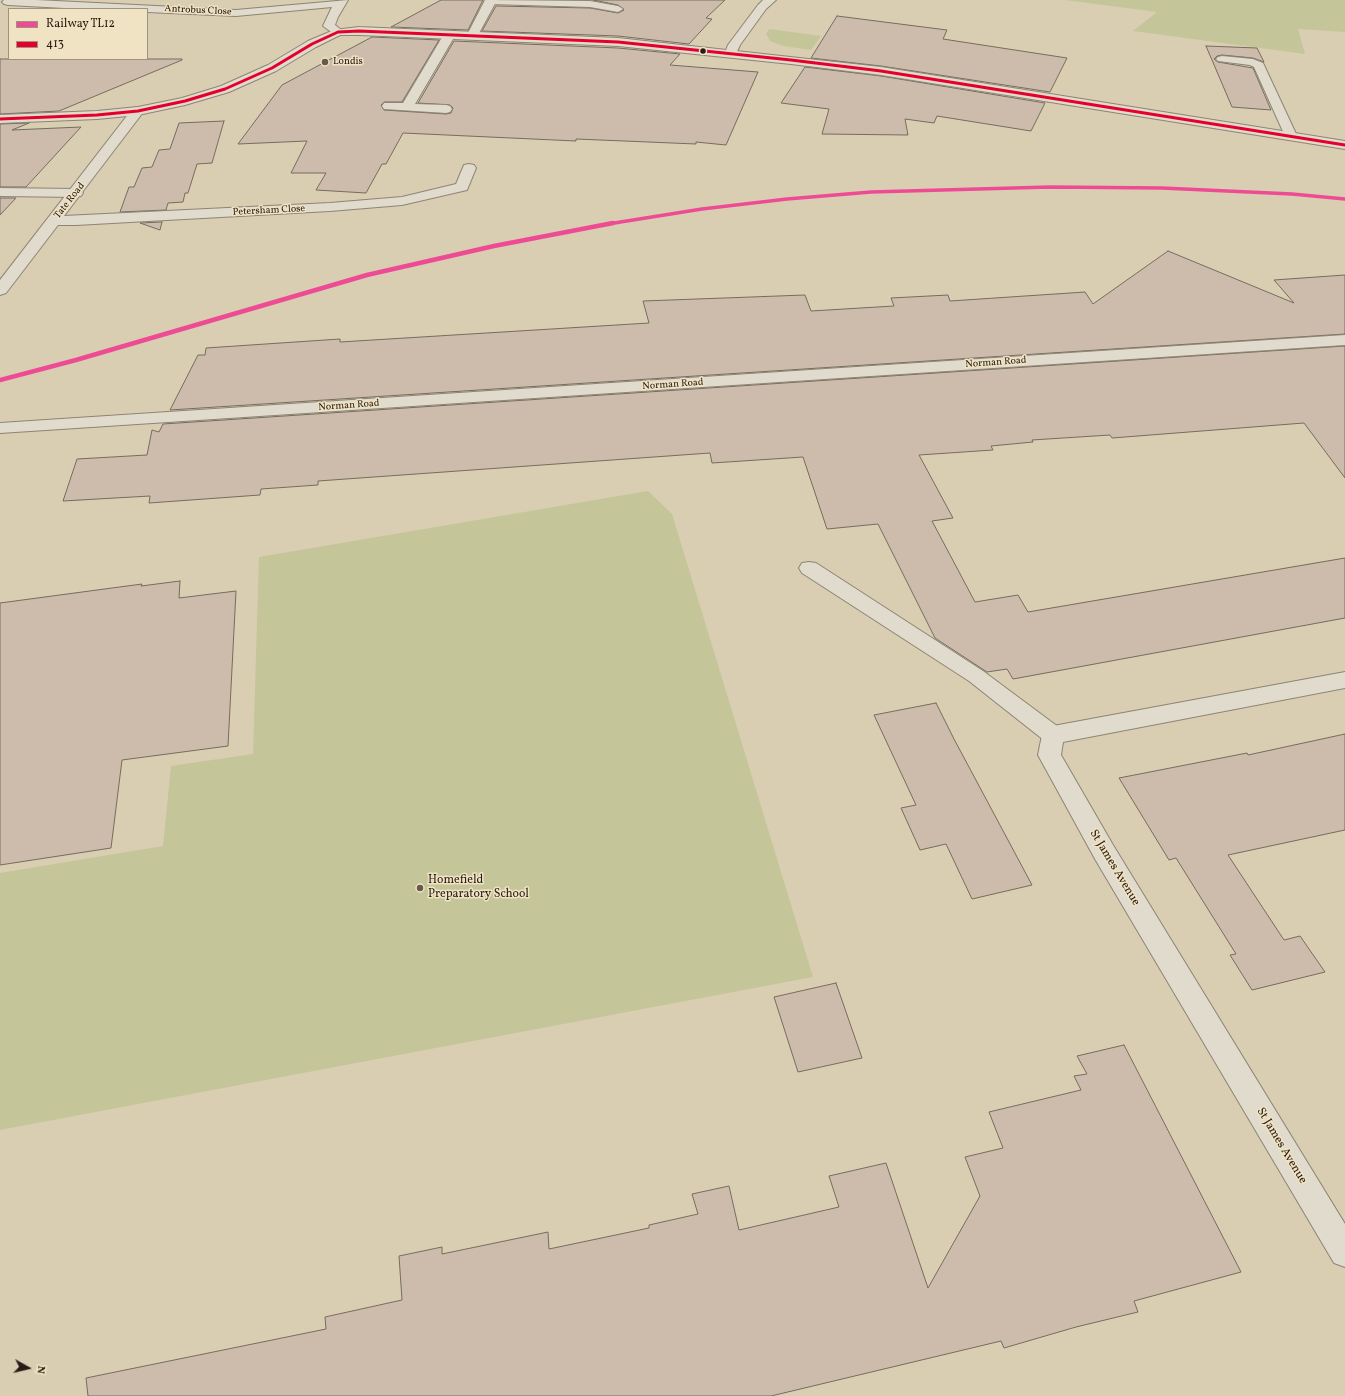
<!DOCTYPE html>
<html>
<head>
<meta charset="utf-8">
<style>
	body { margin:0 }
	#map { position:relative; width:1345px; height:1396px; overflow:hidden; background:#d9ceb2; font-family:Vollkorn,serif }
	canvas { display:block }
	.legend { position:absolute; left:8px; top:8px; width:140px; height:52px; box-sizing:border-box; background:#f0e3c3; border:1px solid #a0937d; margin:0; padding:5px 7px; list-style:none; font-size:12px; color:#281b14 }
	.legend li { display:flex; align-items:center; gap:8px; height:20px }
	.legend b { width:20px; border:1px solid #a0937d }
	.north { position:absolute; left:8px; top:1348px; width:40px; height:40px; -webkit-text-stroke:3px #f0e3c3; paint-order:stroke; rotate:98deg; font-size:11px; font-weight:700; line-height:16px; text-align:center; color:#281b14 }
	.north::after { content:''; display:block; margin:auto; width:14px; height:18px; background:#281b14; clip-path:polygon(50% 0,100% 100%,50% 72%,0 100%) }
</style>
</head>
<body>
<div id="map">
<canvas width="1345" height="1396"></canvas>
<ul class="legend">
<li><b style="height:5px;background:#ee4b95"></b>Railway TL12</li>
<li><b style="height:5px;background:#e4002b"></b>413</li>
</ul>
<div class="north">N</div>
</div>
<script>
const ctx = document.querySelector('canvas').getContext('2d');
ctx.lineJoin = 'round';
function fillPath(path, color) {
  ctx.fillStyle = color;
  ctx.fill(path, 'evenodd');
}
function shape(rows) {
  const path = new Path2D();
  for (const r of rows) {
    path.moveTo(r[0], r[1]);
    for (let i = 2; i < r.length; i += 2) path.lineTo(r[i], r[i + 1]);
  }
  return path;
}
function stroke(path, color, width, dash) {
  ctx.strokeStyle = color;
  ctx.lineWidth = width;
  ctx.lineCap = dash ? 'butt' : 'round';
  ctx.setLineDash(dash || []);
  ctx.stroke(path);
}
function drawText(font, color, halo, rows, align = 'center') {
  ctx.font = font + ' Vollkorn,serif';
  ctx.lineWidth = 3;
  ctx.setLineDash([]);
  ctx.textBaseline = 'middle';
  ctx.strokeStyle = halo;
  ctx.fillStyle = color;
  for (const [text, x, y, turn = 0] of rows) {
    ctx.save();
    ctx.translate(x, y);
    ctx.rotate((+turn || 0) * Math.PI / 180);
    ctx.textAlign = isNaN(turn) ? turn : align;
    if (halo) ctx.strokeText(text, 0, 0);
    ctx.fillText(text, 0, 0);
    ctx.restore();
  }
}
const green = shape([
	[1065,0,1345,0,1345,32,1298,29,1305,54,1133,31,1157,12],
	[769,29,821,36,811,50,783,46,770,41,766,34],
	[648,491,672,514,813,977,0,1130,0,873,163,846,171,766,253,754,259,557]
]);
const building = shape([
	[441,0,483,0,468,30,391,27,441,0],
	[593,0,725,0,706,18,712,19,689,44,618,36,482,31,496,6,590,8,618,13,624,10,618,5,593,0],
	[837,16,947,30,943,39,1067,58,1050,92,881,66,811,58,837,16],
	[372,37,439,40,402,102,384,102,381,105,384,110,446,114,451,113,453,108,450,105,418,103,454,41,618,48,680,54,670,65,758,72,726,145,696,142,696,144,576,139,576,141,403,133,386,164,382,164,366,193,316,190,326,173,291,173,307,141,238,144,282,85,372,37],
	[1206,46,1257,48,1264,62,1253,58,1222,55,1217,56,1214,59,1218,62,1253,68,1271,110,1232,107,1206,46],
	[0,59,182,59,182,60,59,111,0,114,0,59],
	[805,67,881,76,1045,103,1031,131,937,116,934,123,905,119,908,135,822,134,829,109,781,103,805,67],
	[224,121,212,163,197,164,188,193,185,193,183,202,168,203,166,210,120,212,129,187,134,187,142,168,152,167,159,150,170,149,179,123,224,121],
	[29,123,12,130,81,127,26,187,0,187,0,124,29,123],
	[0,198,16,198,0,215,0,198],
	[162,222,160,230,140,223,162,222],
	[1168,251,1294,303,1274,280,1345,275,1345,334,170,410,198,355,205,355,206,348,340,339,340,342,649,323,643,301,805,295,811,311,894,306,891,298,948,295,950,301,1085,292,1093,304,1168,251],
	[1345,346,1345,478,1304,423,1112,438,1110,435,1032,440,1033,442,991,446,993,450,919,455,953,518,932,521,975,602,1018,595,1028,612,1345,558,1345,618,1013,679,1007,669,987,672,935,638,878,524,827,529,803,457,712,463,710,453,318,481,318,485,261,489,260,495,149,503,150,496,63,501,77,459,147,455,152,430,159,432,163,424,1345,346],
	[180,581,179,598,236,591,228,746,122,760,111,848,0,865,0,603,142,584,141,586,180,581],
	[936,703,954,739,1032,885,972,899,946,844,920,850,901,808,916,805,874,715,936,703],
	[1345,734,1345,830,1228,855,1284,940,1300,936,1325,972,1252,990,1230,955,1236,954,1176,858,1169,860,1119,778,1247,753,1248,755,1345,734],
	[836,983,862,1058,798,1072,774,997,836,983],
	[1124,1045,1241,1272,1134,1301,1138,1312,1076,1327,1004,1348,1001,1341,771,1396,88,1396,86,1378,326,1329,325,1317,402,1300,399,1256,442,1247,442,1254,548,1232,549,1249,649,1228,649,1225,698,1214,692,1194,729,1186,739,1230,839,1207,829,1176,886,1163,928,1288,980,1196,965,1157,1003,1148,989,1112,1081,1090,1074,1076,1087,1074,1077,1056,1124,1045]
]);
const service = shape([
	[486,0,590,1,618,6,623,9,618,12,590,7,491,4,487,3,486,0],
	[450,31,456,34,415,104,446,105,450,106,452,109,450,112,446,113,384,109,382,106,384,103,403,103,444,34,450,31],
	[1222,56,1253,59,1263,63,1297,136,1295,139,1287,139,1285,136,1254,67,1250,65,1218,61,1216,59,1218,57,1222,56],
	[0,188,76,189,81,190,83,193,81,196,76,197,0,196,0,188],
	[809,562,816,563,983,671,1061,729,1064,735,1061,741,1053,743,1045,741,969,681,802,573,799,568,802,563,809,562]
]);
const minor = shape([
	[4,0,36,0,236,10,348,0,338,17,335,25,344,32,342,34,338,36,334,34,323,26,332,7,236,16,147,12,147,9,83,9,8,5,4,4,2,2,4,0],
	[485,0,497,0,477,37,469,37,467,35,485,0],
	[763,0,776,0,766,9,740,45,735,56,727,56,725,53,728,45,758,5,763,0],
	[138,107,143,108,144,111,64,216,330,203,402,197,456,184,464,165,469,164,474,165,476,168,467,190,402,205,330,211,76,225,58,225,6,293,0,295,0,280,133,108,138,107],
	[1345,335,1345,345,0,433,0,423,1345,335],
	[1345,672,1345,688,1063,742,1061,755,1113,845,1345,1224,1345,1267,1334,1263,1095,859,1038,755,1042,735,1045,729,1053,726,1345,672]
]);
const tertiary = shape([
	[359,27,618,38,881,67,1345,141,1345,149,881,75,791,64,618,46,359,35,340,35,316,47,276,71,229,92,185,105,138,115,97,119,0,123,0,115,97,111,138,107,182,98,221,86,268,65,308,41,334,30,359,27]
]);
const bus1 = shape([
	[0,119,97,115,138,111,185,101,225,89,272,68,312,44,338,32,359,31,618,42,791,60,881,71,1345,145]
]);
const rail1Far1 = shape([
	[608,224,702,209,787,199,871,192,1050,187,1162,188,1292,194,1345,199]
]);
const rail1 = shape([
	[0,380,76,360,367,275,494,246,613,223]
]);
const markers = [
	[703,51,3.5,"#281b14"],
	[325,62,4,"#665a4b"],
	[420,888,4,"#665a4b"]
];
const farStreetnames = [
	["Antrobus Close",198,11,3],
	["Tate Road",70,201,-52],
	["Petersham Close",269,211,-3],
	["Norman Road",996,363,-4],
	["Norman Road",673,385,-4],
	["Norman Road",349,406,-4]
];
const farPoinames = [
	["Londis",333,62]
];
const streetNames = [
	["St James Avenue",1114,868,59],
	["St James Avenue",1281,1146,59]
];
const poiNames = [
	["Homefield",428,881],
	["Preparatory School",428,895]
];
fillPath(green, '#c5c59a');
fillPath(building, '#cdbcab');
stroke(building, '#746d5e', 1);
stroke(service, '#8d8474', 2);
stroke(minor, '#8d8474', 2);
stroke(tertiary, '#8d8474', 2);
fillPath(service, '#e0dbcd');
fillPath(minor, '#e0dbcd');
fillPath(tertiary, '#e0dbcd');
stroke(bus1, '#e4002b', 3);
stroke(rail1Far1, '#ee4b95', 3.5);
stroke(rail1, '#ee4b95', 4.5);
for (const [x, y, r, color] of markers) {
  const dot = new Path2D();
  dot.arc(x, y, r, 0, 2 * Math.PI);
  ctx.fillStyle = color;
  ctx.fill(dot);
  stroke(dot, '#f0e3c3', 1.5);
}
drawText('10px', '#281b14', '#f0e3c3', farStreetnames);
drawText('10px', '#281b14', '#f0e3c3', farPoinames, 'left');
drawText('12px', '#281b14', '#f0e3c3', streetNames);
drawText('12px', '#281b14', '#f0e3c3', poiNames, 'left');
</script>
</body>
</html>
